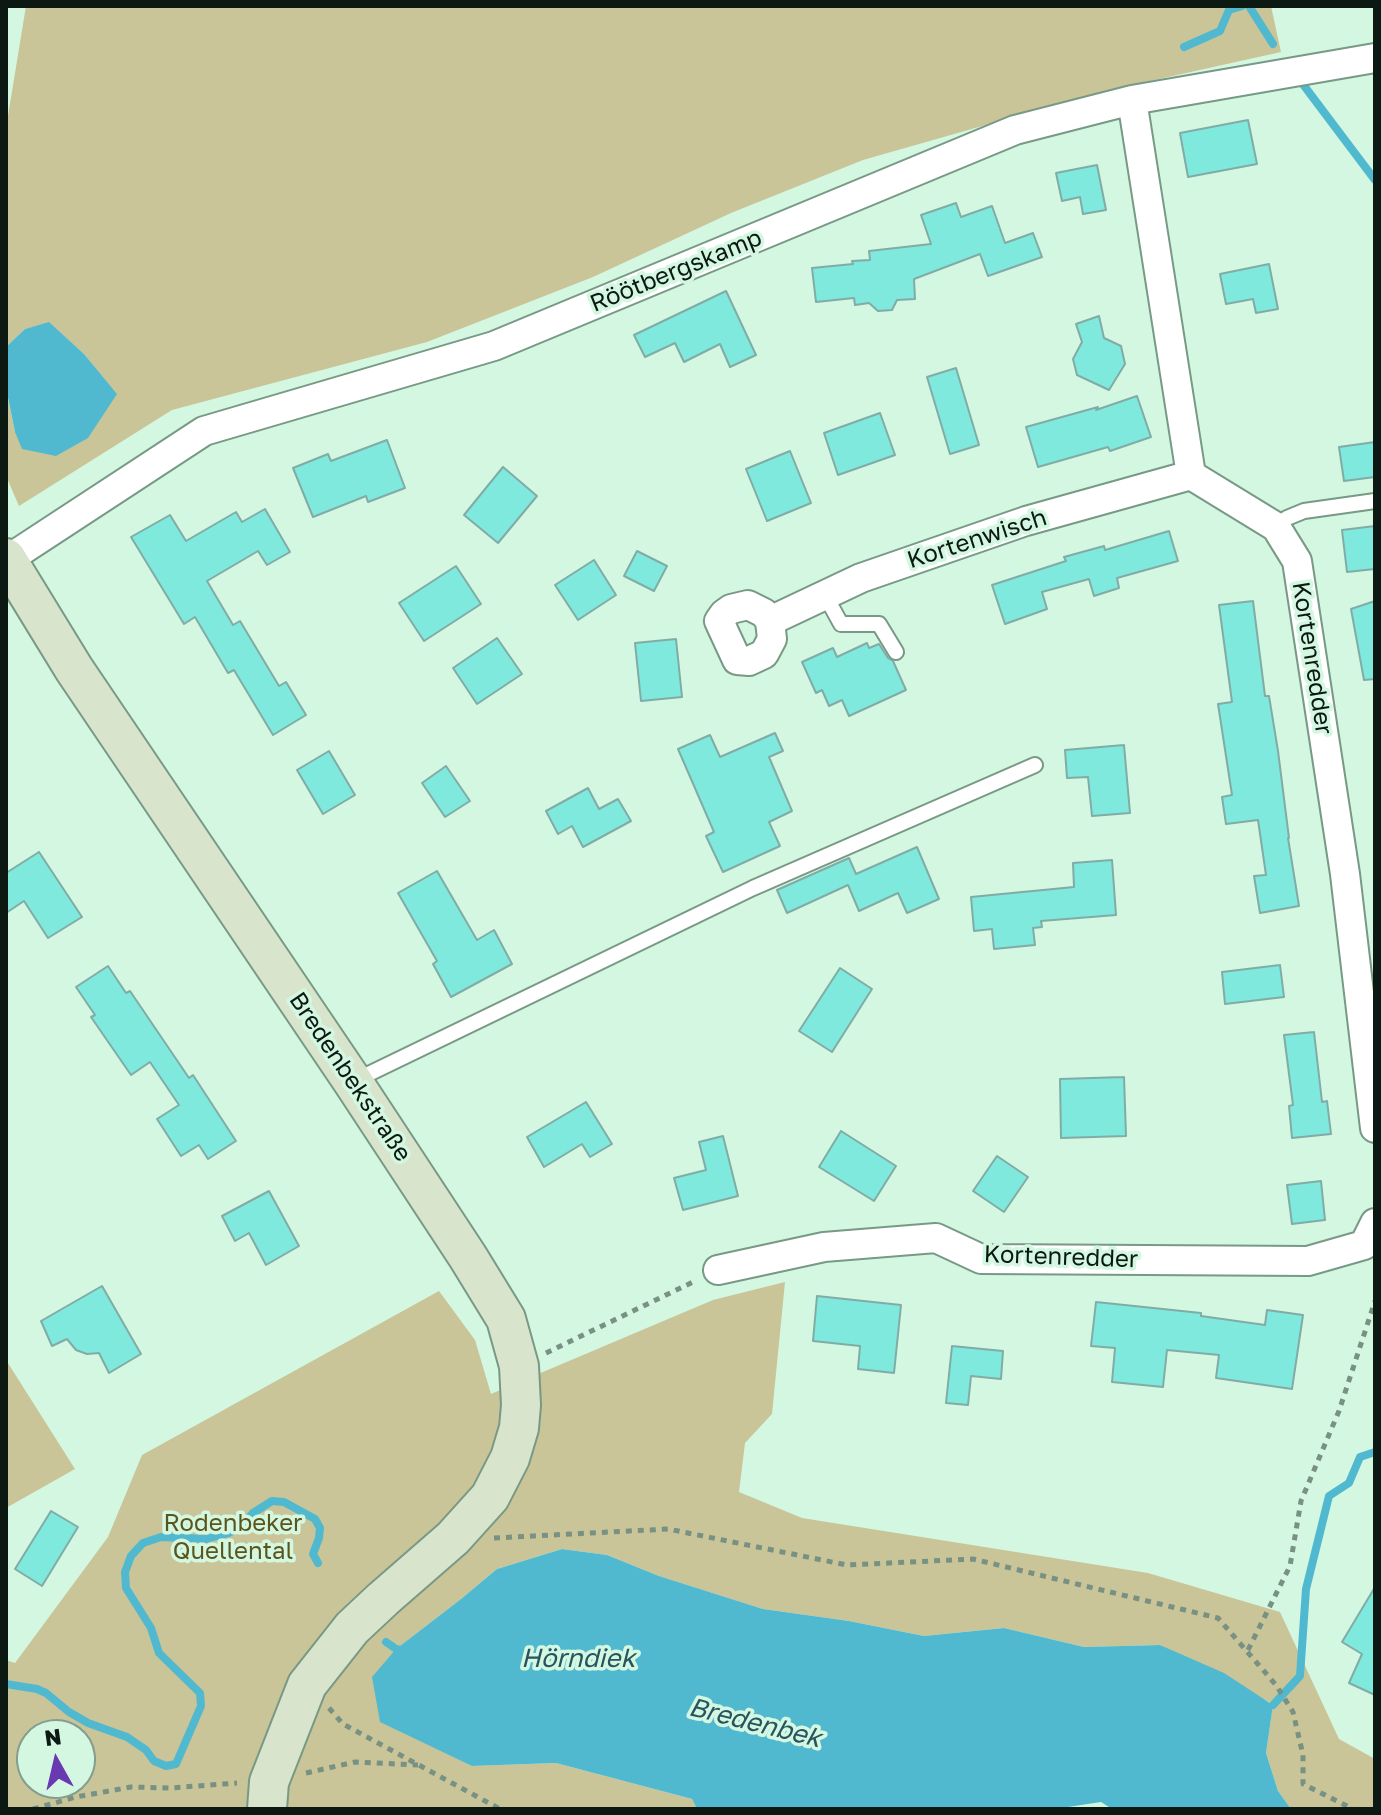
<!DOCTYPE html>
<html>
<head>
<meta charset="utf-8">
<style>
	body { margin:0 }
	#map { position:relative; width:1381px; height:1815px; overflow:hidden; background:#d3f7e1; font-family:"Golos Text",sans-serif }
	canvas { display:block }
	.frame { position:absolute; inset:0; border:8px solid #0c1912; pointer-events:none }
	.north { position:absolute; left:16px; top:1719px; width:80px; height:80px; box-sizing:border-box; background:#d3f7e1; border:2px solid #839e8e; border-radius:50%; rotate:352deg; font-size:22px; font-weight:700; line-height:32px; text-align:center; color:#0c1912 }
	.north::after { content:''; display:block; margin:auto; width:28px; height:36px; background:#6839b1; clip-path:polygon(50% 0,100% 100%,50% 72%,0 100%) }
</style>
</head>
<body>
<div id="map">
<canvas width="1381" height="1815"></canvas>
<div class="frame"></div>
<div class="north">N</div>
</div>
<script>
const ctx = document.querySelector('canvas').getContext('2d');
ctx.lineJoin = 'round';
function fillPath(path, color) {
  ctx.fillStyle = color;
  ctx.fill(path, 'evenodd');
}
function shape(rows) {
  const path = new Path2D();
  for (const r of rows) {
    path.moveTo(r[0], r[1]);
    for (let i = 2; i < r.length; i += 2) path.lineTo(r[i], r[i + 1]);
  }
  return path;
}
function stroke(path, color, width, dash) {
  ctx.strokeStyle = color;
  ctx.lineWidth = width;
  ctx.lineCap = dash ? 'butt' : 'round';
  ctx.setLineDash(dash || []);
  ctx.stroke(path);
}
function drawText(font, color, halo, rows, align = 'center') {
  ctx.font = font + ' "Golos Text",sans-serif';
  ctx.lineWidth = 7;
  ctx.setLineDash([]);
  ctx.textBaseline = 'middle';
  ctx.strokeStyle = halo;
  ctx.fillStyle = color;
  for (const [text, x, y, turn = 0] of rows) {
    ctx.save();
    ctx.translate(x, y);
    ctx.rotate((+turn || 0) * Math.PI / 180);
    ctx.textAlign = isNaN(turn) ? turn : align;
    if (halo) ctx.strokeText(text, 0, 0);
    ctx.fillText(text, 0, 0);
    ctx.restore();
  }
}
const green = shape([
	[26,6,1271,6,1281,52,1105,91,863,160,731,213,593,277,427,342,172,410,19,506,6,476,6,389,15,432,116,394,84,354,49,323,25,329,6,347,6,128],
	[785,1282,772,1414,745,1443,739,1492,802,1518,1148,1573,1280,1612,1339,1739,1375,1759,1375,1809,1291,1809,1278,1791,1266,1753,1273,1704,1160,1645,1084,1647,1004,1628,924,1636,849,1621,763,1609,659,1576,607,1555,562,1549,497,1569,461,1599,396,1649,472,1766,556,1763,692,1799,697,1809,6,1809,6,1660,15,1663,108,1537,142,1455,439,1291,475,1340,491,1394,713,1300],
	[32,1735,80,1735,80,1783,32,1783],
	[6,1360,75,1469,6,1508]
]);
const water = shape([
	[49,322,84,354,117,394,88,438,56,456,22,449,15,432,6,388,6,347,25,329],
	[562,1549,607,1555,659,1576,763,1609,849,1621,924,1636,1004,1628,1084,1647,1160,1645,1224,1673,1273,1705,1266,1753,1278,1791,1291,1809,1112,1809,1101,1802,1055,1809,697,1809,692,1799,556,1763,472,1766,380,1722,372,1677,396,1649,461,1599,497,1569]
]);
const stream = shape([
	[1249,6,1273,44],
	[1184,47,1220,31,1229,10,1242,6],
	[1302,83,1375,180],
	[386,1642,396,1649,404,1651],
	[6,1684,37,1689,46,1693,69,1712,88,1723,127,1737,146,1750,154,1761,166,1766,176,1764,201,1706,200,1693,159,1653,151,1628,126,1588,125,1572,131,1556,143,1543,161,1537,206,1539,229,1533,240,1527,253,1513,272,1501,284,1502,315,1519,320,1528,319,1538,313,1554,318,1563],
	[1273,1705,1300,1676,1306,1589,1329,1496,1349,1483,1360,1457,1375,1452]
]);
const building = shape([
	[1248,120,1257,164,1188,177,1180,133,1248,120],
	[1097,165,1106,210,1083,214,1080,197,1062,201,1056,173,1097,165],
	[956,203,961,217,992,206,1005,243,1033,233,1042,257,988,276,980,254,914,279,915,299,897,300,892,310,878,311,869,303,855,305,854,298,816,302,812,268,853,264,852,261,870,260,869,251,931,244,921,215,956,203],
	[1269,264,1278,309,1256,313,1253,299,1226,304,1220,274,1269,264],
	[726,291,756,355,730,367,720,344,684,362,675,343,645,357,634,335,726,291],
	[1099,316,1104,338,1121,346,1125,364,1109,390,1077,375,1073,359,1082,342,1076,324,1099,316],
	[956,368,979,445,950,454,927,377,956,368],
	[1137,396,1151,437,1110,451,1108,447,1038,467,1026,427,1098,407,1096,410,1137,396],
	[880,413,895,455,838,475,824,433,880,413],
	[387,440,405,488,368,502,366,496,313,517,293,468,328,454,331,461,387,440],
	[1375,442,1375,477,1344,481,1339,447,1375,442],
	[790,451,811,503,767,521,746,469,790,451],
	[503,467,537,496,498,543,464,515,503,467],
	[265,509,290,552,267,565,258,551,207,581,233,625,240,621,279,686,286,682,306,715,273,735,234,670,228,673,195,617,184,624,131,537,170,515,186,541,236,512,242,522,265,509],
	[1375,526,1375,569,1347,572,1342,530,1375,526],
	[1169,531,1178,561,1117,578,1119,588,1094,596,1089,579,1042,592,1047,609,1005,624,992,585,1066,561,1064,557,1104,546,1105,550,1169,531],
	[637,551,667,566,654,591,624,576,637,551],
	[594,560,616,595,578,620,555,585,594,560],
	[456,566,481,604,424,641,399,603,456,566],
	[1253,601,1265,696,1269,696,1278,751,1289,838,1288,838,1299,906,1260,913,1254,876,1266,875,1258,820,1226,824,1222,797,1232,795,1218,704,1232,702,1219,605,1253,601],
	[1375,601,1375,679,1364,680,1351,609,1375,601],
	[497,638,522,674,477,704,453,668,497,638],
	[676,639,682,697,641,701,635,643,676,639],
	[867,643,869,648,879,644,888,658,893,661,906,690,849,716,842,700,829,706,822,690,816,693,802,662,833,648,837,657,867,643],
	[775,733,783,751,769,757,792,811,769,822,780,846,723,872,706,836,714,832,678,749,710,735,720,757,775,733],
	[1124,745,1130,813,1092,816,1088,777,1067,778,1065,750,1124,745],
	[329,751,355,795,323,814,297,770,329,751],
	[446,766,470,801,445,817,422,783,446,766],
	[588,788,599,809,618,799,631,821,583,847,572,826,558,834,546,811,588,788],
	[917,847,939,899,907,913,898,893,859,911,848,885,787,913,777,890,849,858,856,874,917,847],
	[39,852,82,917,48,938,24,901,6,913,6,873,39,852],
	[1112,860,1116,915,1041,921,1042,927,1033,928,1035,945,994,949,992,929,974,931,971,897,1074,887,1073,863,1112,860],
	[437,871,477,940,494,930,512,964,451,997,433,964,437,961,398,893,437,871],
	[1280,965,1284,997,1225,1004,1222,972,1280,965],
	[108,966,126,993,130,991,189,1078,193,1075,236,1141,208,1159,199,1145,181,1156,157,1119,179,1105,150,1062,131,1075,91,1017,95,1015,76,987,108,966],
	[840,968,872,989,832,1052,799,1031,840,968],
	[1314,1032,1322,1102,1327,1101,1331,1134,1292,1138,1289,1106,1293,1105,1284,1035,1314,1032],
	[1124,1077,1126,1136,1061,1138,1060,1079,1124,1077],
	[586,1102,612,1144,590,1157,582,1144,544,1167,527,1137,586,1102],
	[841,1131,896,1166,874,1201,819,1167,841,1131],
	[723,1136,738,1196,683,1210,674,1178,706,1170,699,1142,723,1136],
	[997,1156,1028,1177,1004,1212,973,1191,997,1156],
	[1321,1181,1325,1220,1292,1224,1287,1185,1321,1181],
	[269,1191,299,1246,266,1265,249,1233,235,1241,222,1216,269,1191],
	[102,1286,141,1354,109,1373,99,1353,87,1354,76,1350,67,1339,52,1346,41,1321,102,1286],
	[817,1296,901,1305,894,1373,858,1369,860,1346,813,1341,817,1296],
	[1096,1302,1201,1313,1201,1316,1265,1325,1267,1310,1303,1315,1292,1389,1216,1378,1219,1355,1167,1350,1163,1387,1112,1382,1115,1348,1091,1346,1096,1302],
	[952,1346,1003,1351,1001,1379,971,1376,968,1405,946,1403,952,1346],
	[51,1511,78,1527,42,1586,15,1569,51,1511],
	[1375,1587,1375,1695,1349,1683,1362,1654,1342,1642,1375,1587]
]);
const path = shape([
	[546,1353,695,1281],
	[494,1538,668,1529,847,1565,973,1559,1218,1618,1276,1685,1293,1712,1303,1755,1303,1784,1353,1809],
	[1248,1650,1290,1566,1301,1501,1339,1411,1375,1301],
	[329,1708,343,1724,500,1809],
	[306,1773,355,1762,418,1765],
	[33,1809,76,1797,131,1787,170,1788,237,1783]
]);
const lane = shape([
	[1275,526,1287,518,1304,511,1375,501],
	[825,595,841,624,879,624,896,652],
	[354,1081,753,888,1035,765]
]);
const street = shape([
	[1132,100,1191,475,1276,527,1297,561,1345,874,1375,1128],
	[7,560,204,431,494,346,1015,130,1132,100,1375,58],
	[770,621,772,639,764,654,749,661,737,660,719,621,724,614,731,609,748,605,764,613,770,621,861,578,1026,521,1191,475],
	[718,1270,824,1247,936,1238,981,1259,1308,1261,1364,1245,1375,1223]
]);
const secondary = shape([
	[6,558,74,669,353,1082,468,1257,506,1319,519,1366,521,1405,519,1428,510,1458,490,1497,453,1538,383,1599,352,1628,307,1685,269,1782,267,1809]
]);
const streetNames = [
	["Röötbergskamp",676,271,-22],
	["Kortenwisch",977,539,-18],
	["Kortenredder",1312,658,81],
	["Bredenbekstraße",350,1077,56],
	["Kortenredder",1061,1257,2]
];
const parkNames = [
	["Rodenbeker",233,1523],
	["Quellental",233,1551]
];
const waterNames = [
	["Hörndiek",578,1659],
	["Bredenbek",755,1723,14]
];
fillPath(green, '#c9c598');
fillPath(water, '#51b9cf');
stroke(stream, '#51b9cf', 8);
fillPath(building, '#7fe9dd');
stroke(building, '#81aca6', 2);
stroke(lane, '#789985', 18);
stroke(street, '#789985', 32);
stroke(secondary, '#789985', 42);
stroke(path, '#789182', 5, [6, 6]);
stroke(lane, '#fff', 14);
stroke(street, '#fff', 28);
stroke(secondary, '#d8e4cb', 38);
drawText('24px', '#0c1912', '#d3f7e1', streetNames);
drawText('24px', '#5b551b', '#d3f7e1', parkNames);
drawText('italic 26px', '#27545e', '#d3f7e1', waterNames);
</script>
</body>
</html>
